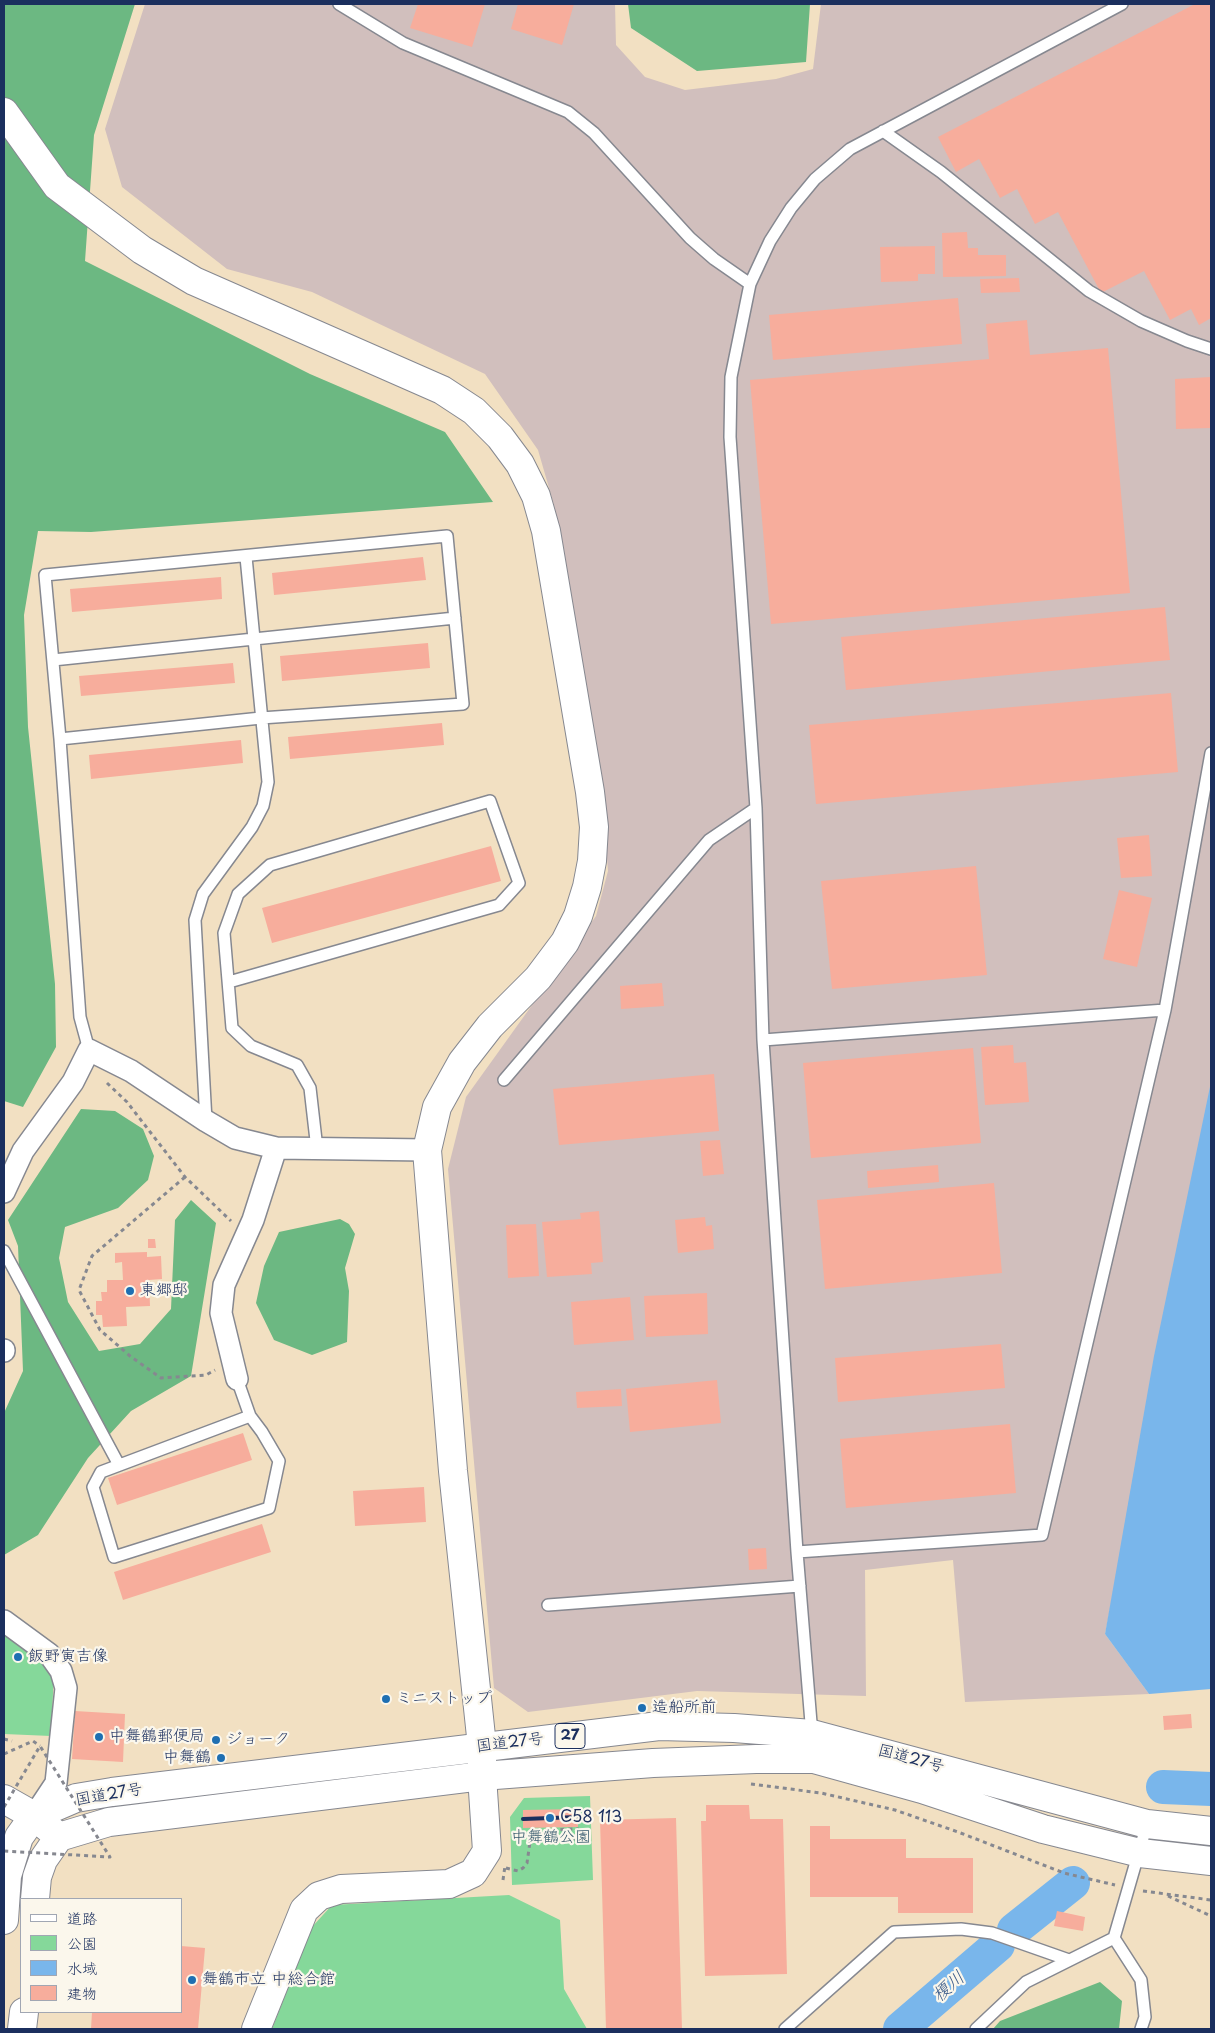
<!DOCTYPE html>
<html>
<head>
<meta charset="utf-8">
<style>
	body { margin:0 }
	#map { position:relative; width:1215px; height:2033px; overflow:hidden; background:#f2e0c2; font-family:"Playpen Sans","Klee One",sans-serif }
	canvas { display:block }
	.frame { position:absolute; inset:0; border:5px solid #1b2f5e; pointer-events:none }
	.legend { position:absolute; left:20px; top:1898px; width:162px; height:115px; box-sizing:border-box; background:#fbf7ec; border:1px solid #a1a7b3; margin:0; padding:6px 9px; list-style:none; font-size:15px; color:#1b2f5e }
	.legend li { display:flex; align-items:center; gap:10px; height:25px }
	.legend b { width:25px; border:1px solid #a1a7b3 }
</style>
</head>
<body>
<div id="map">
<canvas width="1215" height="2033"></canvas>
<div class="frame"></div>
<ul class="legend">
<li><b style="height:6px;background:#fff"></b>道路</li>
<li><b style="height:14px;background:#85d89a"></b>公園</li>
<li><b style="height:14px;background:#79b6eb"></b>水域</li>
<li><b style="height:14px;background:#f7ad9c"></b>建物</li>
</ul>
</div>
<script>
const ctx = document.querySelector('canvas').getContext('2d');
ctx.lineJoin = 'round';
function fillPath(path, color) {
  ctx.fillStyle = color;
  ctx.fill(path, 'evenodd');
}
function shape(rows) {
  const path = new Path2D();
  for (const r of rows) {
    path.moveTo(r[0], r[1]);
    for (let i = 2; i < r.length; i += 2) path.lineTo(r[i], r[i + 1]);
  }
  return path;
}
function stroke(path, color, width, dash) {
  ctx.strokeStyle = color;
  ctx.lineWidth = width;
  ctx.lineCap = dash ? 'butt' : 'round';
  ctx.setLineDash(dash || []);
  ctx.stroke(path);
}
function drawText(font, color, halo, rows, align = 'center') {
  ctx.font = font + ' "Playpen Sans","Klee One",sans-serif';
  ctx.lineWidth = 4.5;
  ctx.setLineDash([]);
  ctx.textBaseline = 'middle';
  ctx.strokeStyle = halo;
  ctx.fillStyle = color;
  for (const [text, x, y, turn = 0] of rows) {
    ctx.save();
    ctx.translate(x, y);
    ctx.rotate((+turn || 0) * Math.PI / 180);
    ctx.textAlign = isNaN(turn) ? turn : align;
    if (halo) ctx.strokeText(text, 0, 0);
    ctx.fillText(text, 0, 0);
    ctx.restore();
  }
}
const industrial = shape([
	[145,4,615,4,616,45,645,77,685,90,776,79,813,69,821,4,1211,4,1211,1106,1105,1634,1149,1694,965,1702,953,1560,865,1570,866,1696,697,1691,528,1712,494,1688,448,1169,466,1097,596,916,608,871,602,794,554,505,538,450,485,374,312,292,227,269,122,187,105,129]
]);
const green = shape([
	[4,1632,42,1660,54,1672,51,1736,4,1734],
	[590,1796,593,1880,512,1885,510,1817,524,1798],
	[509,1895,560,1920,564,1989,587,2029,272,2029,312,1927,332,1905]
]);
const forest = shape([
	[4,4,135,4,94,135,85,261,310,374,445,432,493,502,91,532,38,531,24,615,28,727,55,984,56,1047,23,1107,4,1101],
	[628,4,810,4,806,62,697,71,631,28],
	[81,1109,115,1111,143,1129,154,1156,148,1180,118,1208,65,1227,59,1258,68,1302,99,1351,140,1344,171,1309,175,1220,191,1200,216,1223,191,1376,131,1411,88,1458,38,1535,4,1555,4,1413,23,1371,18,1246,8,1220],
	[340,1219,349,1224,355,1234,345,1268,349,1291,347,1342,312,1355,274,1340,256,1303,264,1266,279,1232],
	[1100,1982,1122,2001,1119,2029,993,2029,1000,2021]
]);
const water = shape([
	[1211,1082,1211,1689,1149,1694,1105,1634,1154,1356]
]);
const river = shape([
	[1163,1787,1211,1789],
	[1014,1930,1073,1883],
	[900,2029,998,1945]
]);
const building = shape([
	[418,4,485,4,472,47,410,28],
	[518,4,574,4,562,45,511,29],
	[1195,4,1211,4,1211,318,1199,325,1191,309,1170,320,1144,271,1101,293,1058,212,1035,224,1017,189,1000,198,979,159,956,172,938,137],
	[967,232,968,248,978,248,978,255,1006,255,1006,276,943,277,942,233],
	[935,246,935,274,918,274,918,281,881,282,880,247],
	[1019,278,1020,292,981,293,980,279],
	[958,298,962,344,773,360,769,315],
	[1027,320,1030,355,1108,348,1130,593,771,624,750,380,989,359,986,324],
	[1211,377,1211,428,1176,429,1175,379],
	[423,557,426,580,274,595,272,573],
	[221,577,222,599,72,612,70,589],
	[1165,607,1170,660,846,690,841,637],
	[428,643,430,668,282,681,280,656],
	[233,663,235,683,81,696,79,676],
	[1171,693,1178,772,816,804,809,725],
	[442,723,444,745,290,759,288,737],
	[241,740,243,763,91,779,89,755],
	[1149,835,1152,876,1121,878,1117,838],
	[491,846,501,881,272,943,262,908],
	[976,866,987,975,832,989,821,881],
	[1119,890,1152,898,1137,967,1103,959],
	[662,983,664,1006,621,1009,620,986],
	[1013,1045,1014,1063,1026,1062,1029,1102,985,1105,981,1047],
	[973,1048,981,1143,811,1158,803,1063],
	[714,1074,719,1131,559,1145,553,1089],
	[720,1140,724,1174,703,1176,700,1141],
	[938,1165,939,1182,868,1188,867,1171],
	[994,1183,1002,1273,825,1289,817,1200],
	[599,1211,603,1262,591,1263,592,1274,547,1277,542,1222,581,1219,580,1213],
	[705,1217,706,1226,712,1225,714,1249,678,1253,675,1220],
	[536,1224,539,1276,508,1278,506,1225],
	[148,1239,155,1239,156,1248,148,1248],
	[147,1252,147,1257,161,1256,162,1279,149,1280,150,1306,126,1307,127,1326,103,1327,102,1315,96,1315,96,1301,102,1301,101,1292,107,1292,107,1280,123,1280,122,1262,115,1263,115,1253],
	[707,1293,708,1334,646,1337,644,1296],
	[630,1297,634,1340,574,1345,571,1302],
	[1001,1344,1005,1388,838,1402,835,1358],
	[717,1380,721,1423,630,1432,626,1389],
	[621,1389,622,1406,577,1408,576,1392],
	[1010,1424,1016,1493,846,1508,840,1439],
	[243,1433,252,1460,117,1505,108,1478],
	[424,1487,426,1522,355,1526,353,1491],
	[262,1524,271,1552,123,1600,114,1572],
	[766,1548,767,1569,749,1570,748,1549],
	[75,1711,125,1714,123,1762,72,1759],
	[1191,1714,1192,1728,1164,1730,1163,1716],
	[706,1805,749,1805,750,1819,783,1819,787,1974,705,1976,701,1821,706,1821],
	[578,1809,578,1827,523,1828,523,1810],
	[676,1818,682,2029,606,2029,600,1820],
	[810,1826,830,1826,830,1839,906,1839,906,1858,973,1858,973,1913,898,1913,898,1897,810,1897],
	[1057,1911,1085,1917,1083,1931,1054,1926],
	[181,1946,205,1948,198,2029,91,2029,92,2012,181,2012]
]);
const path = shape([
	[107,1083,127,1102,185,1177,231,1221],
	[185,1177,92,1256,79,1290,100,1330,130,1356,161,1378,206,1375,215,1370],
	[4,1739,12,1741],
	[4,1754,33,1741,40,1746],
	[751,1784,821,1793,895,1810,958,1832,1064,1873,1115,1885],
	[506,1868,518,1871,523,1868,527,1863,530,1842,542,1832,566,1829,578,1829,579,1839,567,1839,566,1829],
	[503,1880,505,1866],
	[1143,1891,1211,1900],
	[1168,1896,1211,1916]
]);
const lane = shape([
	[339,4,403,43,568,112,594,133,690,238,714,259,750,284],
	[883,131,941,172,1089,291,1141,321,1187,341,1211,349],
	[53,660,455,618],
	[60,739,261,718,463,704,447,536,45,575,60,739,80,1017,89,1050],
	[229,982,499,905,519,883,490,801,270,865,238,894,224,933,232,1028,251,1046,297,1065,310,1088,317,1149],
	[763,1040,1165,1010],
	[504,1080,709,840,756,808],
	[206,1121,195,920,203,894,252,827,263,806,268,782,246,557],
	[4,1251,119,1465],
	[237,1379,250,1416,262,1432,279,1461,269,1508,114,1557,93,1487,101,1472,250,1416],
	[797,1552,1042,1535,1165,1010,1211,753],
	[548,1605,800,1586],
	[812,1735,797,1552,763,1040,756,808,730,437,731,377,750,284,770,241,791,208,815,179,850,149,1122,4],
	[1114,1938,1141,1980,1145,2017,1141,2029],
	[785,2029,894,1932,961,1929,992,1933,1069,1960],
	[976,2029,1026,1982,1114,1938,1147,1824]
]);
const street = shape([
	[4,1192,23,1151,73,1082,89,1050,131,1071,206,1121,235,1138,276,1148,427,1150],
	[4,1350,4,1351],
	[237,1379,221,1313,224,1285,253,1220,276,1148],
	[4,1621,49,1654,61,1671,66,1688,56,1783,34,1816]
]);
const secondary = shape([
	[4,112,57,186,142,250,194,281,442,390,474,411,500,437,520,464,536,496,546,531,590,792,594,827,592,861,587,887,578,916,565,942,538,978,490,1026,462,1062,437,1107,427,1150,453,1471,482,1746,482,1776,487,1851,473,1873,449,1884,341,1889,319,1896,304,1910,256,2029],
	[4,1799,34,1816,59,1837]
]);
const highway = shape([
	[35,1899,37,1877,43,1860,59,1837,109,1822,482,1776,653,1763,756,1759,814,1759,922,1789,1043,1829,1140,1853,1211,1861],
	[4,1920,7,1876,19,1837,34,1816,76,1798,112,1792,659,1726,734,1728,812,1734,1147,1824,1211,1831],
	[22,2029,24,2012]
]);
const rail = shape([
	[523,1819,578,1817]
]);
const pathBridge = shape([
	[4,1807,40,1746,110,1857,4,1851]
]);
const markers = [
	[130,1291,5,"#1f6fb2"],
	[18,1657,5,"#1f6fb2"],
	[386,1699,5,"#1f6fb2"],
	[642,1708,5,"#1f6fb2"],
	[99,1737,5,"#1f6fb2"],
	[216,1740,5,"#1f6fb2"],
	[221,1758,5,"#1f6fb2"],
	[550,1818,5,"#1f6fb2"],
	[192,1980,5,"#1f6fb2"]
];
const shields = [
	[570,1736,30]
];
const shieldNames = [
	["27",570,1736]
];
const poiNames = [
	["東郷邸",140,1291],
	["飯野寅吉像",28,1657],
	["ミニストップ",396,1699],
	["造船所前",652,1708],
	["中舞鶴郵便局",109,1737],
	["ジョーク",226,1740],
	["中舞鶴",211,1758,"right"],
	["C58 113",560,1818],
	["舞鶴市立 中総合館",202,1980]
];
const streetNames = [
	["国道27号",510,1743,-7],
	["国道27号",911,1759,15],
	["国道27号",109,1795,-10]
];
const parkNames = [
	["中舞鶴公園",551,1838]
];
const waterNames = [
	["榎川",949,1987,-41]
];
fillPath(industrial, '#d1bfbd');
fillPath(green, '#85d89a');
fillPath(forest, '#6cb882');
fillPath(water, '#79b6eb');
stroke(river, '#79b6eb', 34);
fillPath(building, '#f7ad9c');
stroke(lane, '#868890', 14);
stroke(street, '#868890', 24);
stroke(secondary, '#868890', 30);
stroke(highway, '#868890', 30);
stroke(path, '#868890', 3, [4, 4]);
stroke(lane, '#fff', 11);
stroke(street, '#fff', 21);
stroke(secondary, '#fff', 28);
stroke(highway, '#fff', 28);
stroke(rail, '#1b2f5e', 4);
stroke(pathBridge, '#868890', 3, [4, 4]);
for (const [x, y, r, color] of markers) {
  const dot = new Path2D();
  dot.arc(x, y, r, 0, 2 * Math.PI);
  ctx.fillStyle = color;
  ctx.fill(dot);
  stroke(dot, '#fbf7ec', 2);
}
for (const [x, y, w] of shields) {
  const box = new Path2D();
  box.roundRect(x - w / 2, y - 12.5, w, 25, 4);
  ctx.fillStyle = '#fbf7ec';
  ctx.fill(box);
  stroke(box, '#1b2f5e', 1);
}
drawText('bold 15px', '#1b2f5e', null, shieldNames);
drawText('16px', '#1b2f5e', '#fbf7ec', poiNames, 'left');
drawText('16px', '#1b2f5e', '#fbf7ec', streetNames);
drawText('16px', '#36596d', '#fbf7ec', parkNames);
drawText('italic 18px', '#375888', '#fbf7ec', waterNames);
</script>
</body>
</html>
